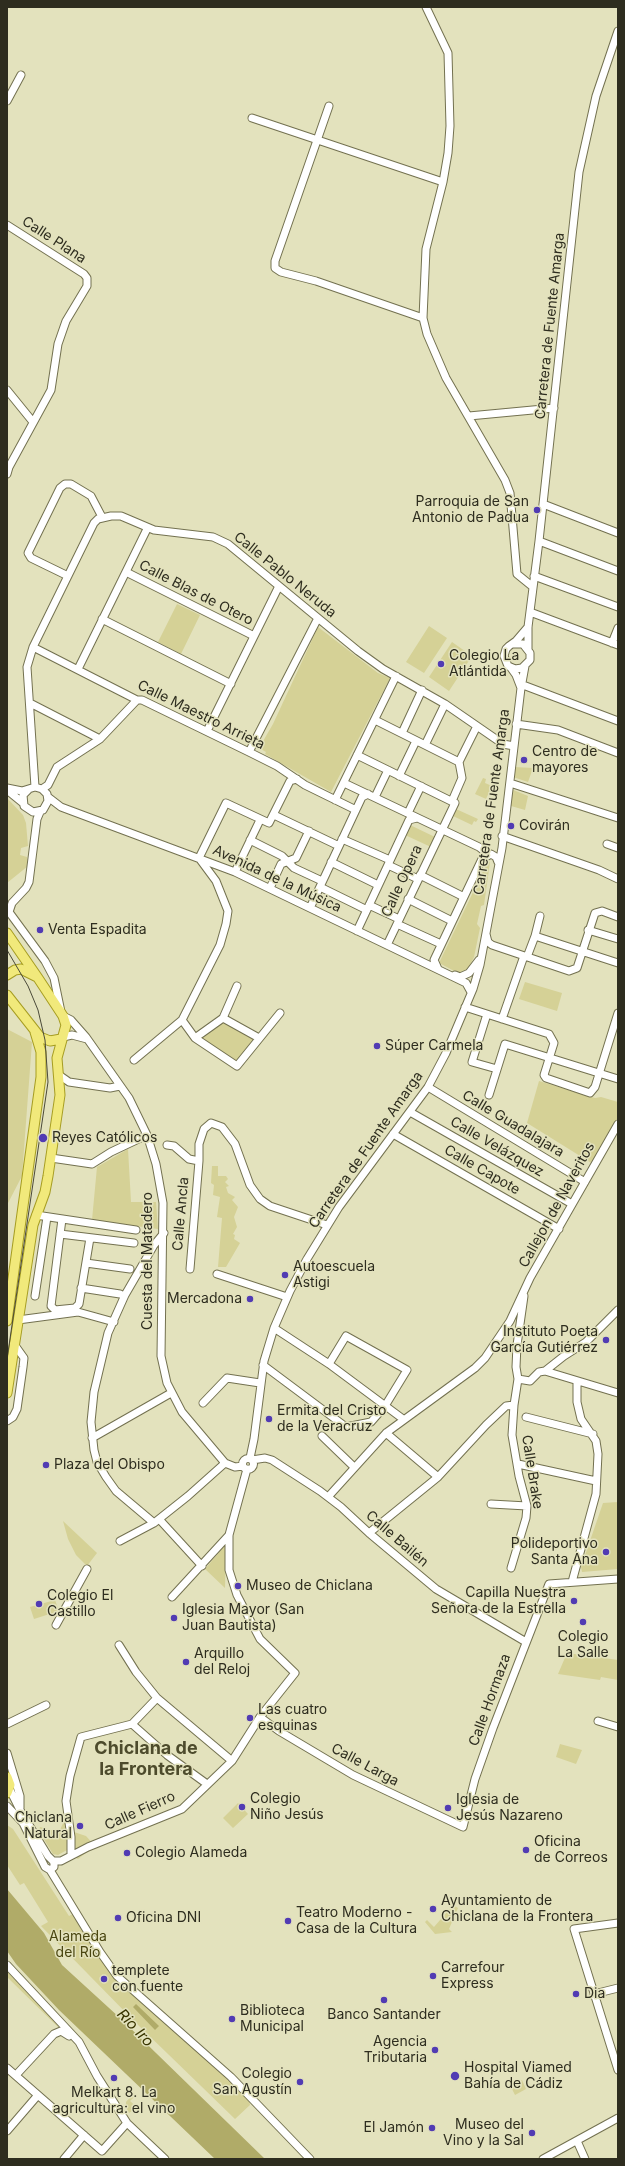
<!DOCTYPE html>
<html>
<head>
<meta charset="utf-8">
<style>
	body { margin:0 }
	#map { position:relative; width:625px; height:2166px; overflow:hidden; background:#e3e2bd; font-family:Inter,sans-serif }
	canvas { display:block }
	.frame { position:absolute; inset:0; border:8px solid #2e2d1f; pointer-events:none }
</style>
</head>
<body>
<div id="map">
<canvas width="625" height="2166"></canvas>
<div class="frame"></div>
</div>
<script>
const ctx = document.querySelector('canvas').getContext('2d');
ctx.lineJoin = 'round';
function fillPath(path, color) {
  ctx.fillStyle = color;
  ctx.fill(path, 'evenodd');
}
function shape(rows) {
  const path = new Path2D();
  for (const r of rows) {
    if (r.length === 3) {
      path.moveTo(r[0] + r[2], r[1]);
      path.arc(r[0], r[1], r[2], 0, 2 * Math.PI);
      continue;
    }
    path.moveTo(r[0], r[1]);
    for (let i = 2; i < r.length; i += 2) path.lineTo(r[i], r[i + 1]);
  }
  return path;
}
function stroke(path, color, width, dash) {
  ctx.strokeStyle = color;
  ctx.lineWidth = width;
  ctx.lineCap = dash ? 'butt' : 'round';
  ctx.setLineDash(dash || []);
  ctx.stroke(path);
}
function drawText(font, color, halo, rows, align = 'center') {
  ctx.font = font + ' Inter,sans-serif';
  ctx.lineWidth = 3;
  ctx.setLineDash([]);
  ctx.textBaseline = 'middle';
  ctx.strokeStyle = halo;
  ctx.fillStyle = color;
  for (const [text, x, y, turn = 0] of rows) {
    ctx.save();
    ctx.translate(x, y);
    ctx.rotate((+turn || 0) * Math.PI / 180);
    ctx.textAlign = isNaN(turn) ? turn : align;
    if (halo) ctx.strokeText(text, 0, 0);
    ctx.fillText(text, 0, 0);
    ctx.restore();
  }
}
const green = shape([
	[177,604,200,615,181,654,158,642],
	[429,626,447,638,424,673,406,662],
	[318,627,378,673,390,678,331,792,265,754,266,752,259,748,273,724],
	[452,642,472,656,449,691,429,677],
	[514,767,533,768,528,782,513,777],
	[483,778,486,779,485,783,492,786,486,799,475,794],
	[511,789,528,796,525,810,511,806],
	[7,798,23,815,26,823,28,846,21,848,20,855,27,857,28,866,7,883],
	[456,809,478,819,476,822,474,821,472,825,453,816],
	[410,825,435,837,431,847,405,835],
	[488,861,490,862,484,905,481,906,477,924,480,928,474,957,468,969,458,973,439,963],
	[525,982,562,993,557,1011,519,999],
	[223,1022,255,1039,237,1063,200,1039],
	[7,1029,32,1042,22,1176,7,1205],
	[539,1081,595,1098,601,1097,618,1102,618,1117,593,1164,527,1123],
	[128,1149,131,1202,156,1202,158,1229,92,1220,97,1167],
	[212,1166,218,1166,218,1176,226,1176,228,1179,225,1182,229,1186,226,1187,228,1193,235,1197,232,1200,238,1207,234,1217,237,1227,233,1234,235,1235,234,1239,240,1243,226,1267,218,1267,222,1218,217,1217,220,1197,213,1195,214,1185,211,1183],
	[618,1502,618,1569,582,1572,581,1567,603,1503],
	[63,1521,97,1553,87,1566,76,1555,68,1539],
	[226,1544,225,1588,205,1569],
	[55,1600,59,1611,34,1619,30,1607],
	[567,1653,618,1660,618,1680,601,1677,600,1680,558,1674],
	[560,1744,582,1750,576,1764,556,1757],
	[238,1803,248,1814,233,1828,223,1818],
	[65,1819,68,1845,67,1850,58,1855,53,1854,39,1831,40,1827,59,1832],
	[7,1825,13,1829,69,1916,75,1913,117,1976,231,2077,249,2100,250,2105,235,2119,135,2022,41,1926,48,1922,24,1883,20,1885,7,1865],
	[74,1832,86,1836,95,1846,78,1859,71,1855],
	[453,1905,458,1908,449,1929,452,1932,435,1934,425,1922,427,1920,434,1927],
	[7,1971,59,2026,58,2027,7,1977],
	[522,2080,526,2089,515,2095,510,2085],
	[134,2093,135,2096,130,2101,139,2109,136,2114,132,2111,129,2113,126,2107,126,2102]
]);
const water = shape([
	[7,1889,44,1933,62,1965,120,2018,265,2159,215,2159,59,2010,16,1964,7,1951],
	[136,2004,159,2026,155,2030,133,2007]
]);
const minor = shape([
	[426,7,448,53,450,126,448,153,443,182,426,249,423,318,427,334,446,378,505,480,510,493,517,574,533,587],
	[7,101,21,75],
	[329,106,275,261,275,268,281,272,316,281,423,318],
	[252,118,443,182],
	[7,225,84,274,87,278,87,286,66,321,58,344,51,390,9,467,7,474],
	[7,390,33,422],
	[469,416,554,408],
	[543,504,618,533],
	[539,541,618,571],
	[126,572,254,636],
	[68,576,31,558,28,553,60,488,65,484,71,484,91,496,102,517],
	[534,576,618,607],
	[530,612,618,645],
	[102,619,231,684],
	[612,643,618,628],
	[512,644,523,644,530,653,530,660,522,668,515,669,508,666,504,656,506,649,509,646,516,641,528,627],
	[33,647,137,700,142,700,249,752,277,766,305,785,356,810],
	[528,649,528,627,539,541,579,172,596,96,618,31],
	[511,668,516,675,521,688],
	[78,669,147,529],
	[523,685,618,721],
	[30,703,100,739],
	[375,720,459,762],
	[516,724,558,730,618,753],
	[207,731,279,586],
	[402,733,422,690],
	[425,745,445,704],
	[249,752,318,618],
	[357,755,455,803,387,945],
	[399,776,416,741],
	[344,783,479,847,488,854],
	[510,783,618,818],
	[35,787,27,667,33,647,94,523,98,519,111,516,121,516,154,530,213,537,228,544,358,651,383,669,445,704,503,744,514,746],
	[7,788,22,791,35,787,42,789,47,794,48,801,43,810,33,812,24,806,23,795,28,790],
	[42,789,48,785,57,767,100,739,137,700],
	[7,790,23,803],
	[48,797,61,807,235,872,466,983,471,992],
	[375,797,388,770],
	[335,800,396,676],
	[452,801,462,778,459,762,477,726],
	[40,812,37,819,29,882,26,888,12,903,9,912,45,961,54,978,61,1012],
	[408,813,421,786],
	[274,815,339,846],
	[502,836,599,870,618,879],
	[342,839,390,860],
	[250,840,282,856,294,868,322,881],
	[607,844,618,848],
	[331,862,378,885],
	[388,865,418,879],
	[235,872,260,820],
	[420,875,464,897],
	[320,887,367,910],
	[270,888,281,864,296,858,309,831],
	[408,899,452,921],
	[369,905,399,919],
	[310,908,362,797,368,794],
	[397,924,441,944],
	[588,930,618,939],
	[357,931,409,820,417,818],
	[486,934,488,942,492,945,569,971,577,968,595,913,602,911,618,917],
	[535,936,540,916],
	[527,957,535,936,618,963],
	[438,969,434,960,482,859,491,854,496,857,498,862],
	[455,975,460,977,469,973,479,960],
	[465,1007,549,1034,554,1043,544,1075,546,1078,590,1093,595,1087,618,1013],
	[487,1014,472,1062,497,1069],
	[63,1016,71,1020,86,1037,129,1098,147,1135,156,1164,163,1203,161,1356,167,1383,182,1412,225,1463,235,1467,243,1466],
	[223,1018,259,1038],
	[502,1019,524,956],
	[182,1020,195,1038,237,1066,280,1013],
	[63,1037,72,1035,87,1039],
	[195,1038,223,1018,237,986],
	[134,1060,182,1020,220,945,226,924,228,911,216,881,199,858,226,803,269,823,290,781,297,779],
	[59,1075,69,1082,110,1088,120,1086],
	[428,1087,585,1182],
	[489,1095,505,1044,618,1079],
	[410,1112,572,1204],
	[393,1134,559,1229],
	[167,1145,174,1146,189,1159,199,1161],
	[51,1158,92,1164,111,1152,147,1135],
	[36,1215,136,1230],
	[62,1219,51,1306,55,1310,75,1308,79,1304,90,1238],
	[60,1234,134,1243],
	[86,1263,130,1269],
	[190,1269,199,1161,199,1144,204,1129,211,1123,222,1127,235,1144,250,1185,260,1199,270,1206,327,1225],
	[217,1274,287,1297],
	[81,1288,120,1294],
	[35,1296,47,1217],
	[18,1320,78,1312,114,1322],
	[274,1328,329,1364,403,1419],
	[263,1365,346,1427,371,1422,385,1406,407,1370,346,1336,329,1364],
	[545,1371,564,1356,586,1342,618,1310],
	[518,1379,530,1381,539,1372,545,1371,618,1393],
	[203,1403,227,1378,260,1383],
	[526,1417,593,1434],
	[7,1421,13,1417,17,1409,23,1367,24,1358,14,1344],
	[386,1433,438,1477],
	[322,1436,354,1467],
	[92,1438,171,1393],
	[250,1458,254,1439,264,1361,274,1328,290,1291,307,1259,339,1207,428,1087,446,1053,473,989,480,965,502,848,521,688,525,666],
	[248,1464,5.5],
	[252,1460,265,1458,272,1460,320,1491,341,1507,369,1533,436,1589,526,1642],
	[518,1464,596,1481],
	[328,1497,386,1433,475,1368,485,1358,510,1321,530,1278,618,1124],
	[491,1504,527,1506],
	[159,1519,202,1566],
	[154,1523,116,1491,106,1477,97,1462,94,1450,91,1422,94,1392,108,1333,125,1295,154,1245,164,1233],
	[369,1533,438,1477,486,1425,506,1406,514,1405],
	[120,1541,154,1523,188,1496,225,1463],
	[511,1568,526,1518,527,1506,519,1476,512,1435,514,1405,518,1379,516,1367,517,1345,524,1296],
	[572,1582,596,1494,598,1454,596,1441,581,1419,577,1402,577,1381],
	[172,1597,229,1535],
	[56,1625,87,1569],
	[119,1645,136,1672,157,1698,232,1761],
	[260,1717,279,1731,353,1775,463,1827,475,1779,493,1728,549,1584,618,1579],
	[598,1721,618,1727],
	[7,1724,46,1705],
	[132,1724,167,1755,207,1784],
	[7,1753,20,1796,20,1808],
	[9,1788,20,1810,48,1856,54,1862,54,1867,50,1870],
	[7,1806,23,1823,45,1867,50,1870],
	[71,1855,71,1837,66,1801,70,1776,81,1737,132,1724,157,1698],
	[53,1861,61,1861,88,1847,182,1809,232,1761,260,1717,295,1673,260,1639,237,1595,229,1570,229,1535,247,1469],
	[50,1870,100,1952,117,1976,231,2077,310,2159],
	[618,1923,574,1929,618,2070],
	[7,1965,79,2042,97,2076,127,2123,165,2159],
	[594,1994,618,1988],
	[7,2068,102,2151,127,2123],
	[16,2075,54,2034,61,2031,69,2036],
	[7,2131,38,2095],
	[577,2141,585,2159],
	[64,2159,84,2135],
	[543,2159,618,2118]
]);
const major = shape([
	[7,933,38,978,63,1016,66,1025,57,1058,60,1095,48,1176,45,1192,33,1225,7,1393],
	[7,975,15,970,21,969,37,977],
	[7,995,40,1037,50,1041,61,1039],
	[7,1321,41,1077,41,1052,35,1032],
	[7,1777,10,1785,7,1793]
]);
const tram = shape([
	[7,950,28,986,38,1010,45,1040,48,1082,7,1359]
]);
const markers = [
	[537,510,4,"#513bb3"],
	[441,664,4,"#513bb3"],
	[524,760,4,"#513bb3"],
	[511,826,4,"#513bb3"],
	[40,930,4,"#513bb3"],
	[377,1046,4,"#513bb3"],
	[43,1138,5,"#513bb3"],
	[285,1275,4,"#513bb3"],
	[250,1299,4,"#513bb3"],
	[606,1340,4,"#513bb3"],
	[269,1419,4,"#513bb3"],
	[46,1465,4,"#513bb3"],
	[606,1552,4,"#513bb3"],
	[238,1586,4,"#513bb3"],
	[574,1601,4,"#513bb3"],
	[39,1604,4,"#513bb3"],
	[174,1618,4,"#513bb3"],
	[583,1622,4,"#513bb3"],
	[186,1662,4,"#513bb3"],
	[250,1718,4,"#513bb3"],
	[242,1807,4,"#513bb3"],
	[448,1808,4,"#513bb3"],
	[80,1826,4,"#513bb3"],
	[526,1850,4,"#513bb3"],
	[127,1853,4,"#513bb3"],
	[433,1909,4,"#513bb3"],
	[118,1918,4,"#513bb3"],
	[288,1921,4,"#513bb3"],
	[433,1976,4,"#513bb3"],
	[104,1979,4,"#513bb3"],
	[576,1994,4,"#513bb3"],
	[384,2000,4,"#513bb3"],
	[232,2019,4,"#513bb3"],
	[435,2050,4,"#513bb3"],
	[455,2076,5,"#513bb3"],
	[114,2078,4,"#513bb3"],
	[300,2082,4,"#513bb3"],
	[432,2128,4,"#513bb3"],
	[532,2133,4,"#513bb3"]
];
const streetNames = [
	["Calle Plana",54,240,33],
	["Carretera de Fuente Amarga",550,326,-84],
	["Calle Pablo Neruda",285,575,39],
	["Calle Blas de Otero",196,593,27],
	["Calle Maestro Arrieta",201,715,26],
	["Carretera de Fuente Amarga",492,802,-82],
	["Avenida de la Música",277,879,25],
	["Calle Opera",402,881,-65],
	["Calle Guadalajara",513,1124,31],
	["Calle Velázquez",497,1147,30],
	["Carretera de Fuente Amarga",366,1150,-55],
	["Calle Capote",482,1170,30],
	["Callejon de Naveritos",557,1205,-61],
	["Calle Ancla",181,1214,-85],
	["Cuesta del Matadero",148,1261,-90],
	["Calle Brake",532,1472,81],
	["Calle Bailén",397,1539,41],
	["Calle Hormaza",490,1700,-70],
	["Calle Larga",365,1765,28],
	["Calle Fierro",140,1811,-24]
];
const poiNames = [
	["Parroquia de San",529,502,"right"],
	["Antonio de Padua",529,518,"right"],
	["Colegio La",449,656],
	["Atlántida",449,672],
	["Centro de",532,752],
	["mayores",532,768],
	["Covirán",519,826],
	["Venta Espadita",48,930],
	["Súper Carmela",385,1046],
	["Reyes Católicos",52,1138],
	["Autoescuela",293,1267],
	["Astigi",293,1283],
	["Mercadona",242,1299,"right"],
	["Instituto Poeta",598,1332,"right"],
	["García Gutiérrez",598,1348,"right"],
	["Ermita del Cristo",277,1411],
	["de la Veracruz",277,1427],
	["Plaza del Obispo",54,1465],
	["Polideportivo",598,1544,"right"],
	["Santa Ana",598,1560,"right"],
	["Museo de Chiclana",246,1586],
	["Capilla Nuestra",566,1593,"right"],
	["Señora de la Estrella",566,1609,"right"],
	["Colegio El",47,1596],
	["Castillo",47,1612],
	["Iglesia Mayor (San",182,1610],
	["Juan Bautista)",182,1626],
	["Colegio",583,1637,"center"],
	["La Salle",583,1653,"center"],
	["Arquillo",194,1654],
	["del Reloj",194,1670],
	["Las cuatro",258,1710],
	["esquinas",258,1726],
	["Colegio",250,1799],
	["Niño Jesús",250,1815],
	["Iglesia de",456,1800],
	["Jesús Nazareno",456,1816],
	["Chiclana",72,1818,"right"],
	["Natural",72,1834,"right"],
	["Oficina",534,1842],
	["de Correos",534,1858],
	["Colegio Alameda",135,1853],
	["Ayuntamiento de",441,1901],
	["Chiclana de la Frontera",441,1917],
	["Teatro Moderno -",296,1913],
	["Casa de la Cultura",296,1929],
	["Oficina DNI",126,1918],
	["Carrefour",441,1968],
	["Express",441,1984],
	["templete",112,1971],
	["con fuente",112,1987],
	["Dia",584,1994],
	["Biblioteca",240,2011],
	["Municipal",240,2027],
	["Banco Santander",384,2015,"center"],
	["Agencia",427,2042,"right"],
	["Tributaria",427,2058,"right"],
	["Hospital Viamed",464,2068],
	["Bahía de Cádiz",464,2084],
	["Colegio",292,2074,"right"],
	["San Agustín",292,2090,"right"],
	["Melkart 8. La",114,2093,"center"],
	["agricultura: el vino",114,2109,"center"],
	["Museo del",524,2125,"right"],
	["Vino y la Sal",524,2141,"right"],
	["El Jamón",424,2128,"right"]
];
const parkNames = [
	["Alameda",78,1937],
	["del Río",78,1953]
];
const waterNames = [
	["Rio Iro",135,2028,47]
];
const districtNames = [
	["Chiclana de",146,1749],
	["la Frontera",146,1770]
];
fillPath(green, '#d5d196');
fillPath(water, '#b0ab68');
stroke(minor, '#737150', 9);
stroke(major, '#a69d22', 11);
stroke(minor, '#fff', 7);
stroke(major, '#f1e97b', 9);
stroke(tram, '#4a4938', 1);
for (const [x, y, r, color] of markers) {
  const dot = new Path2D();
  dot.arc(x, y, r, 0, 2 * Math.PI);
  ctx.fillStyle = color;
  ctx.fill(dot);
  stroke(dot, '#e3e2bd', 1.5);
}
drawText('14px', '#2e2d1f', '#e3e2bd', streetNames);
drawText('14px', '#2e2d1f', '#e3e2bd', poiNames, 'left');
drawText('14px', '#4a4611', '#e3e2bd', parkNames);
drawText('italic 15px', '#393500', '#e3e2bd', waterNames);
drawText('bold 18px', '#4d4b2c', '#e3e2bd', districtNames);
</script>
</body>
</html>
